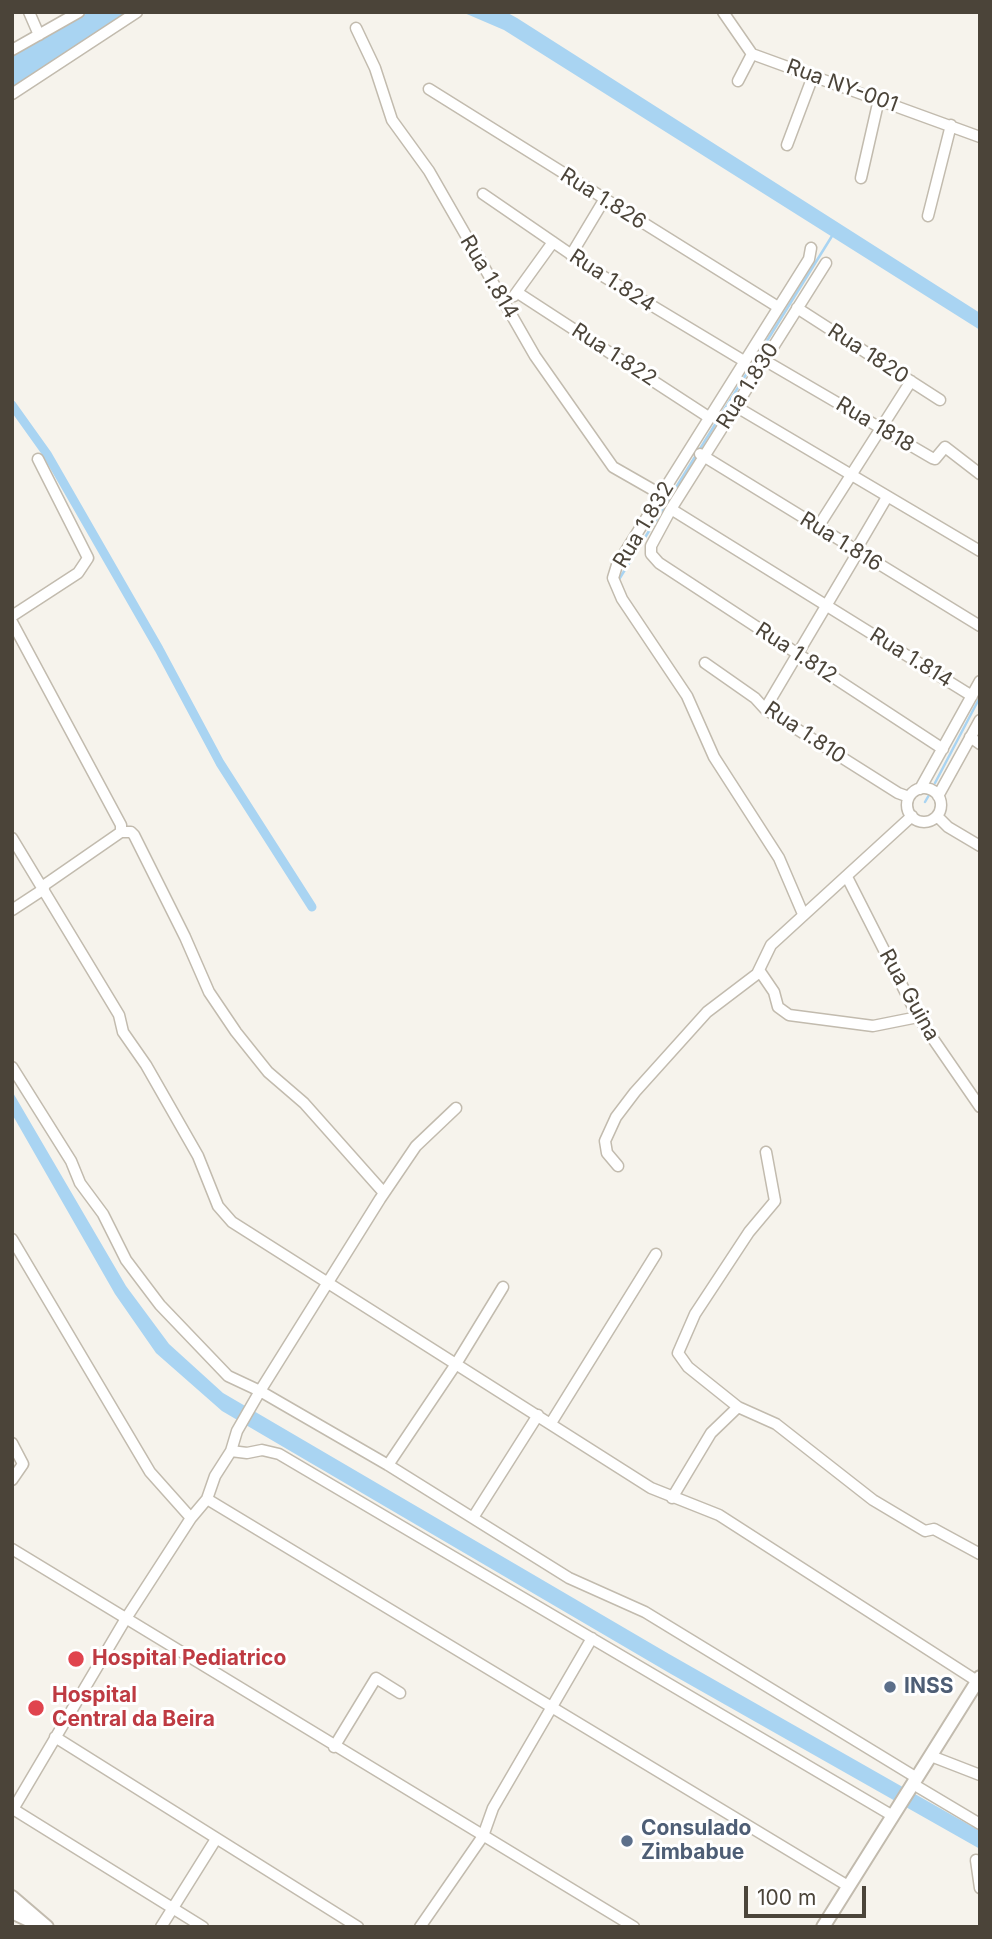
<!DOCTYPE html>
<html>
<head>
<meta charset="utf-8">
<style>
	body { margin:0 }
	#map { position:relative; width:992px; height:1939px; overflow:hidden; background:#f6f3ec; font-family:Inter,sans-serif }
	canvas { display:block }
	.frame { position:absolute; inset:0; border:14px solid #4b4439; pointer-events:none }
	.scale { position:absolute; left:744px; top:1886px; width:122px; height:32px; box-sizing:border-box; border:4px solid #4b4439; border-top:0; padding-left:9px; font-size:21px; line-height:24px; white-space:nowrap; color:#4b4439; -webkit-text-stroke:5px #fff; paint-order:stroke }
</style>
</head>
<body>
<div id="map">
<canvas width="992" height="1939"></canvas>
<div class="frame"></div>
<div class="scale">100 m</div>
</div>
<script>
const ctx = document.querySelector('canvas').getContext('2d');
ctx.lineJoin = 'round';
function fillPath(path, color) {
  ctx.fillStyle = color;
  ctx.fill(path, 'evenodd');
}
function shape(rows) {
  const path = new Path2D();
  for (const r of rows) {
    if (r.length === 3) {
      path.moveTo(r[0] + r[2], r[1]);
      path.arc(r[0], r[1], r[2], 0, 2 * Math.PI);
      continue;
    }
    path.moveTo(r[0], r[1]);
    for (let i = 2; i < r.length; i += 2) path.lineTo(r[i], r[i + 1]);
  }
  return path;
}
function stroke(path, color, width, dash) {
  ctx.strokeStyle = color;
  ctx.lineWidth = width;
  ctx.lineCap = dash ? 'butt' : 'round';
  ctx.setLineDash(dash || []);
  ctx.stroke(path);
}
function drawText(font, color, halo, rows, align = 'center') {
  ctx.font = font + ' Inter,sans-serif';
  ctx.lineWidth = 6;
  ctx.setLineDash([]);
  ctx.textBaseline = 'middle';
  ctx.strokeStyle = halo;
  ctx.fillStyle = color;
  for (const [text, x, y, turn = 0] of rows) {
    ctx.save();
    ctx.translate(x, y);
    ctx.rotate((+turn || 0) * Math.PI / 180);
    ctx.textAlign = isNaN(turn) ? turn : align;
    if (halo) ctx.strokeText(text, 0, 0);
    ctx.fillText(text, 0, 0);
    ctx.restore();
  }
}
const water = shape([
	[89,12,130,12,12,87,12,56],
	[462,12,506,12,517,18,980,313,980,330,504,30],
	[12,1091,126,1286,169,1344,223,1393,669,1654,980,1831,980,1849,671,1674,222,1411,156,1353,115,1294,12,1114]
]);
const stream = shape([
	[618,581,832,236],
	[935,783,980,697],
	[925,802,929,795]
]);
const canal = shape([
	[12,405,47,454,159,649,220,763,312,907]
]);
const minor = shape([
	[29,12,39,35],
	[723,12,752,54,980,137],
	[356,28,375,68,392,120,429,171,535,356,613,467,662,495],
	[12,50,79,12],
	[738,81,752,54],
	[429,89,778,307],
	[12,94,137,12],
	[787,145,813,76],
	[861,178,879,99],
	[483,194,601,275,744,361],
	[928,216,951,125],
	[571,255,604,200],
	[826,263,671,509,651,546,651,554,659,563,943,749],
	[518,293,710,418],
	[514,296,553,242],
	[797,308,940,400],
	[764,360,932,458,935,459,945,447,980,474],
	[735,406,980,551],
	[700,454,980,626],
	[671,509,972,696],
	[818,527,911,381],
	[860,543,887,497],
	[12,616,78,573,88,558,38,459],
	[12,622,121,825,121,832,43,886],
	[705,663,755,698,765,709,898,793,909,797],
	[765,709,858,552],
	[970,737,980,744],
	[924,805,17],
	[920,789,980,681],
	[938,796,980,720],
	[937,816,948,827,980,846],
	[121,832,131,832,134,835,185,937,209,992,236,1032,268,1072,304,1103,384,1193],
	[12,838,119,1015,123,1032,146,1065,198,1156,218,1206,232,1222,651,1488,719,1515,977,1681],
	[847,877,918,1017,980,1107],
	[12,910,44,889],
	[803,914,779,858,714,757,687,696,622,599,613,578,617,565,809,259,811,248],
	[759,970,774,992,778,1007,789,1015,873,1026,918,1017],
	[12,1067,71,1161,80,1183,103,1214,126,1260,160,1305,228,1376,260,1391,388,1465,569,1578,645,1612,917,1778],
	[766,1152,775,1201,749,1232,695,1314,678,1353,688,1367,738,1407,776,1424,873,1500,925,1531,934,1529,980,1554],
	[618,1166,607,1153,605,1141,616,1117,635,1092,707,1012,757,974,771,945,912,816],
	[12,1239,150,1472,191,1518],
	[551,1423,656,1254],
	[12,1443,23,1464,12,1480],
	[231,1451,237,1431,260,1391,380,1199,416,1146,456,1108],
	[388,1465,456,1364,503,1287],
	[672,1498,711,1433,738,1407],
	[207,1499,848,1886],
	[474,1516,538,1415],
	[12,1549,634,1927],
	[55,1737,358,1927],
	[334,1747,376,1678,400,1693],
	[931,1756,980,1775],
	[913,1784,980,1824],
	[13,1809,203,1927],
	[12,1811,125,1620,191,1518,207,1499,215,1476,231,1451,247,1453,262,1450,279,1454,893,1816],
	[976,1860,980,1888],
	[161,1927,216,1839],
	[420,1927,483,1836,493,1808,592,1638]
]);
const tertiary = shape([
	[12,1897,47,1927],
	[12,1912,35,1923],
	[823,1927,980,1677]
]);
const markers = [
	[76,1659,9,"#e0444e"],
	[890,1687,7,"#5c6f8a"],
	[36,1708,9,"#e0444e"],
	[627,1841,7,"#5c6f8a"]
];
const streetNames = [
	["Rua NY-001",842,86,20],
	["Rua 1.826",603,199,32],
	["Rua 1.814",489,277,59],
	["Rua 1.824",612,281,33],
	["Rua 1820",868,354,33],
	["Rua 1.822",614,355,33],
	["Rua 1.830",748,386,-58],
	["Rua 1818",875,425,31],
	["Rua 1.832",644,525,-59],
	["Rua 1.816",841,542,32],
	["Rua 1.812",796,653,33],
	["Rua 1.814",911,658,32],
	["Rua 1.810",805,733,34],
	["Rua Guina",909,995,61]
];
const healthNames = [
	["Hospital Pediatrico",92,1659],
	["Hospital",52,1696],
	["Central da Beira",52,1720]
];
const serviceNames = [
	["INSS",904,1687],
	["Consulado",641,1829],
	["Zimbabue",641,1853]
];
fillPath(water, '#a9d4f2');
stroke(stream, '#a9d4f2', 2.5);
stroke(canal, '#a9d4f2', 9);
stroke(minor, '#c2bbae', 13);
stroke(tertiary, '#c2bbae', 16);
stroke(minor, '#fff', 10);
stroke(tertiary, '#fff', 12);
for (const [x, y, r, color] of markers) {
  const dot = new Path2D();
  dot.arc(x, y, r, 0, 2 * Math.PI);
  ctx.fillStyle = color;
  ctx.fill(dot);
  stroke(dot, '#fff', 2.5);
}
drawText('21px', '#4b4439', '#fff', streetNames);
drawText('bold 21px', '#be3a42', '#fff', healthNames, 'left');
drawText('bold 21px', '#4e5e75', '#fff', serviceNames, 'left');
</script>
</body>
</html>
